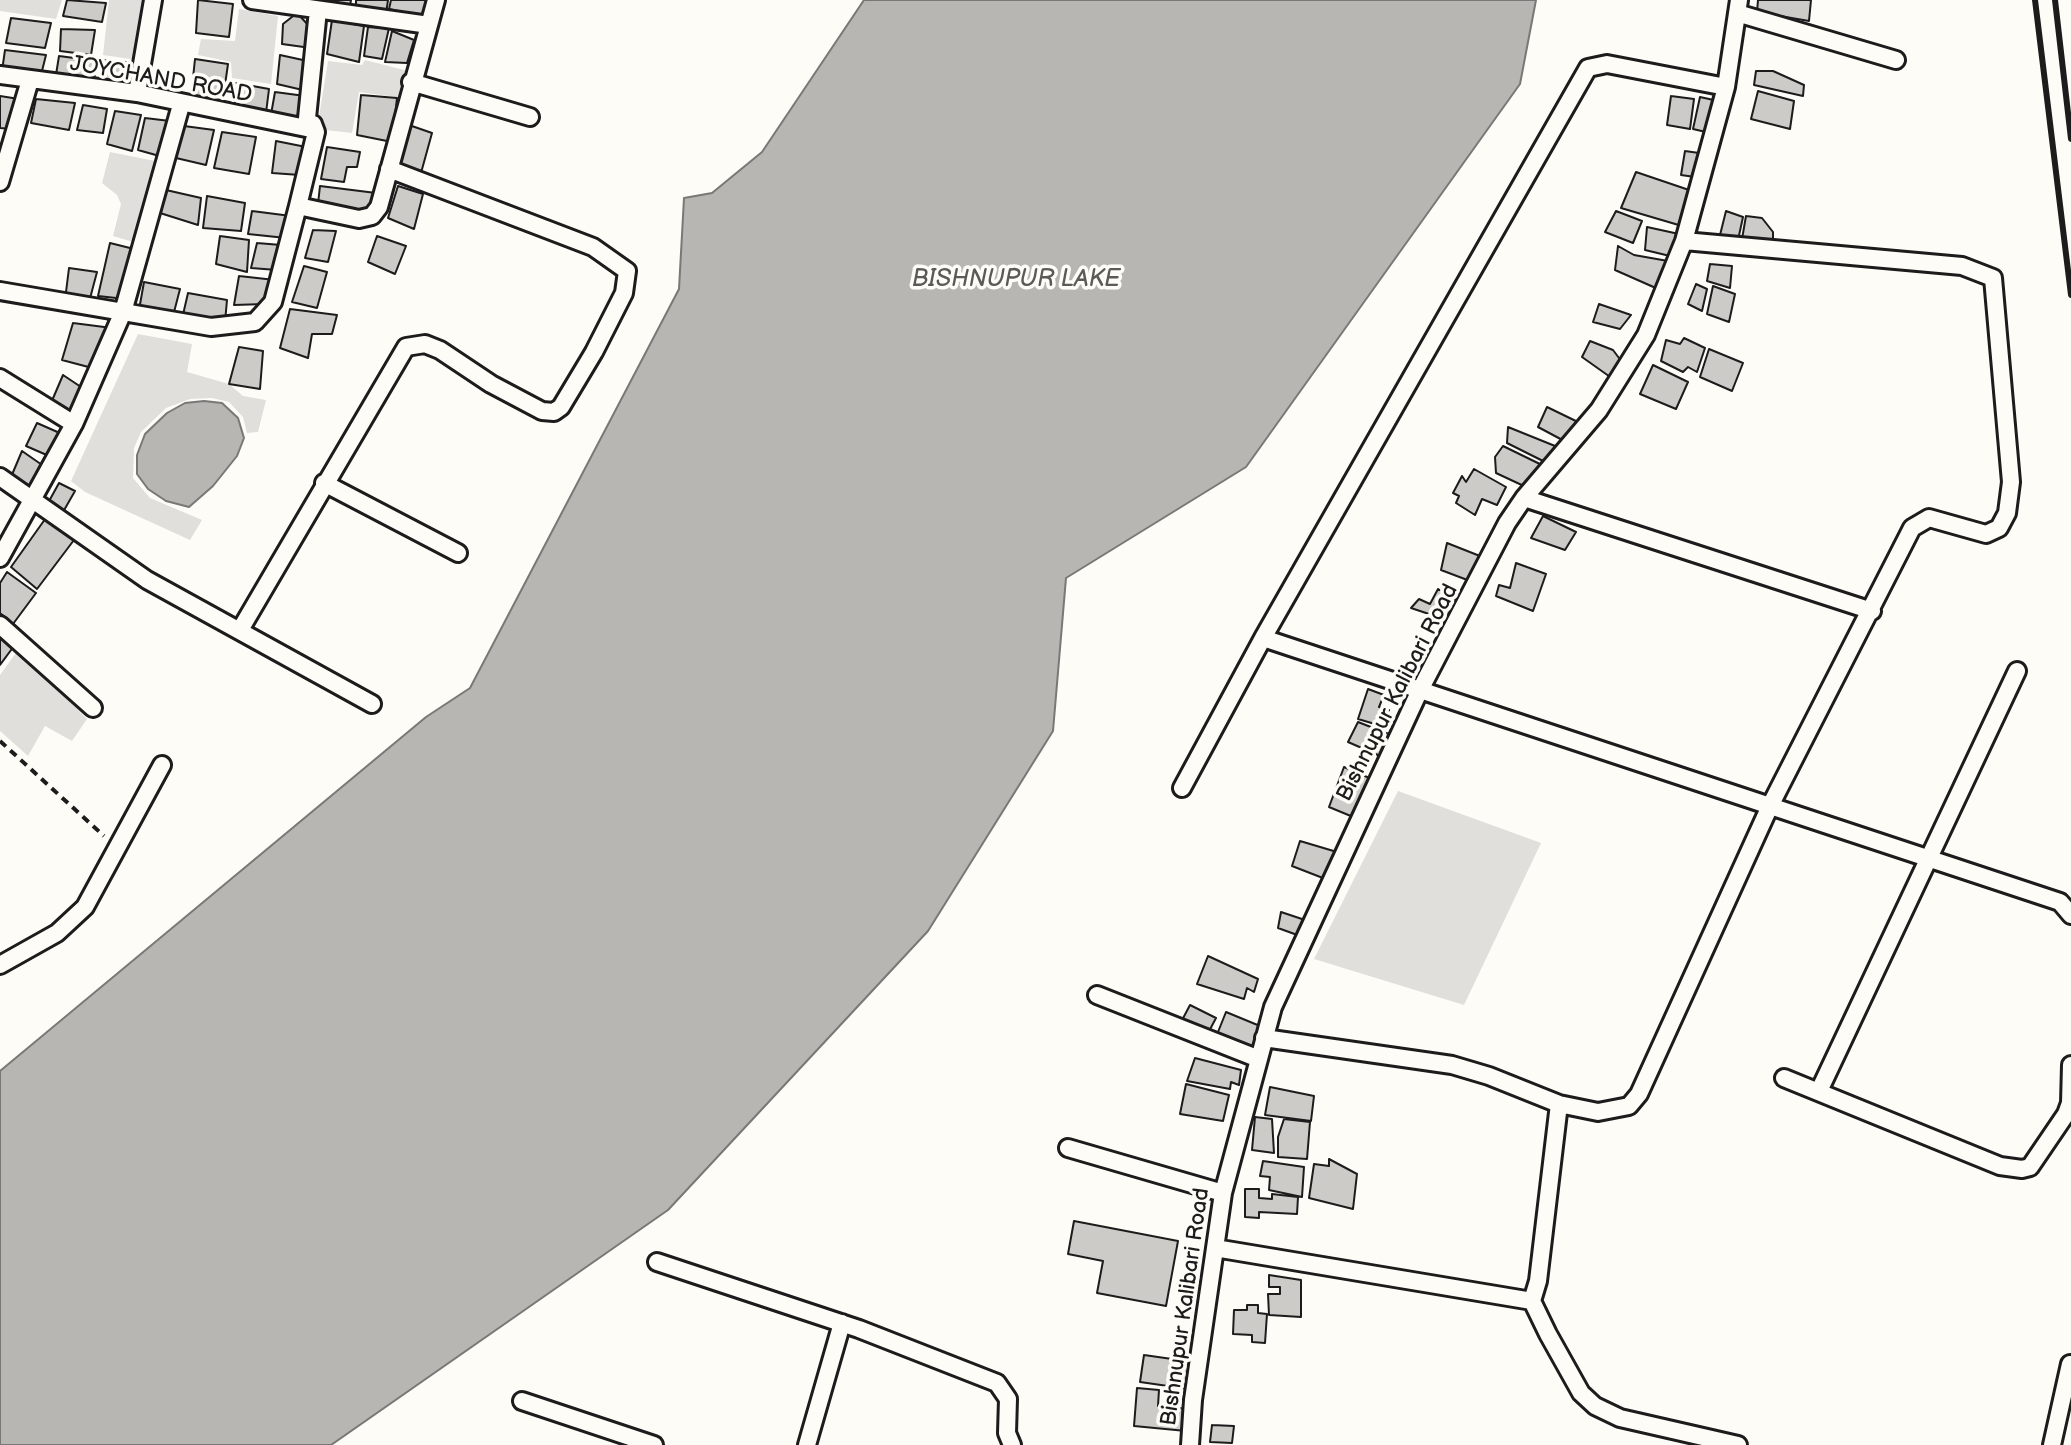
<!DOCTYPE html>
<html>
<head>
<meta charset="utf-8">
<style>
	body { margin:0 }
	canvas { display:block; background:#fdfcf7 }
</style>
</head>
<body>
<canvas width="2071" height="1445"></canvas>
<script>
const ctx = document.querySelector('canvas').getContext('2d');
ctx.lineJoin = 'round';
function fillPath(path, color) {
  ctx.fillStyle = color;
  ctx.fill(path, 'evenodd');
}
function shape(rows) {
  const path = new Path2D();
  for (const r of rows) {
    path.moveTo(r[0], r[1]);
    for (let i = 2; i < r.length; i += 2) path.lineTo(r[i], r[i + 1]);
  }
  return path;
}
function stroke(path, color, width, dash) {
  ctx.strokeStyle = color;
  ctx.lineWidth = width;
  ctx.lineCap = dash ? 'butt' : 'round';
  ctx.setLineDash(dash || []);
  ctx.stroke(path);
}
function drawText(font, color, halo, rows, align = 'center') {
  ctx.font = font + ' "Balsamiq Sans",sans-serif';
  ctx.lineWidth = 7;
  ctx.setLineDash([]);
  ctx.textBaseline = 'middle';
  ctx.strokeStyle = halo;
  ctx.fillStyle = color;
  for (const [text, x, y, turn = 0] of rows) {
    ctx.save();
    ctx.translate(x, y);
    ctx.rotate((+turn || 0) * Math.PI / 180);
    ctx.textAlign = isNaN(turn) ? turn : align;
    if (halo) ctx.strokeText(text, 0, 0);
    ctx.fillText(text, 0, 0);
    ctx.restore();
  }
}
const green = shape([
	[0,0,62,0,56,19,0,11],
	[109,0,150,0,144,61,103,55],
	[239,9,278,16,271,84,232,78,231,62,198,55,201,39,235,41],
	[365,60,416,73,411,99,359,92,352,133,317,129,328,61,362,65],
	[110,152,160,162,140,244,113,236,121,204,117,195,102,183],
	[138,334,192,344,187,372,229,384,243,396,266,400,258,432,247,433,243,417,229,402,212,398,190,399,166,408,141,432,134,448,133,478,150,498,202,520,190,540,85,492,71,481],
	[18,650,87,719,72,741,45,726,28,756,0,731,0,675],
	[1398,791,1541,843,1464,1005,1314,959]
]);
const water = shape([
	[864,0,1536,0,1520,84,1246,467,1066,578,1053,731,928,931,668,1210,331,1445,0,1445,0,1071,426,717,470,688,679,289,684,198,712,193,762,152,864,0],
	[204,401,222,403,238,418,244,438,237,456,213,486,189,507,166,501,148,489,137,474,137,455,145,434,167,413,185,403,204,401]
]);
const building = shape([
	[67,0,106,3,102,22,63,16,67,0],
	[198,0,233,4,229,37,196,33,198,0],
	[321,0,351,0,349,11,321,5,321,0],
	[356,0,388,0,386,14,356,8,356,0],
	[391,0,424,0,429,1,422,16,389,9,391,0],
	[1758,0,1811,0,1809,21,1757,12,1758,0],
	[297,13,310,27,311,48,282,44,283,24,297,13],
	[11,18,51,23,45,48,6,43,11,18],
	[332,20,364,26,359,62,327,54,332,20],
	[368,27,389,28,382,59,364,56,368,27],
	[61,29,95,30,91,55,60,51,61,29],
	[392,31,414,40,407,63,385,62,392,31],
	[5,50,46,55,40,79,2,71,5,50],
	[280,55,312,62,307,91,277,84,280,55],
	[59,56,97,61,93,86,55,81,59,56],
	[195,59,228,64,222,106,191,97,195,59],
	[101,60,136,63,132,86,102,83,101,60],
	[1756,71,1773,71,1804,85,1803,96,1754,85,1756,71],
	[236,83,269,89,266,113,233,108,236,83],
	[1758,91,1794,101,1790,129,1751,119,1758,91],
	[275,92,305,96,301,124,270,120,275,92],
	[361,95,397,98,392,142,357,135,361,95],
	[0,96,19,99,11,129,0,128,0,96],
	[1671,96,1694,99,1690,129,1667,125,1671,96],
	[1700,97,1718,101,1710,133,1693,129,1700,97],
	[36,99,75,103,69,130,31,123,36,99],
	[83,105,107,109,103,133,77,130,83,105],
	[115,111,141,115,132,151,107,144,115,111],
	[145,118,170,121,163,157,138,150,145,118],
	[409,125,432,133,421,173,398,167,409,125],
	[184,126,214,130,206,165,176,158,184,126],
	[222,132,256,137,249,174,214,168,222,132],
	[276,141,306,147,300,175,272,173,276,141],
	[327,147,360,152,357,167,347,167,344,182,321,179,327,147],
	[1685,151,1699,153,1695,177,1681,175,1685,151],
	[1636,172,1692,191,1682,226,1621,208,1636,172],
	[320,186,376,193,367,215,318,204,320,186],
	[398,186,423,194,414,229,388,218,398,186],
	[166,190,201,198,198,225,160,213,166,190],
	[207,196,245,203,241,231,203,228,207,196],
	[252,211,291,216,286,238,248,234,252,211],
	[1616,211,1642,221,1633,243,1605,232,1616,211],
	[1726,211,1743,217,1738,240,1720,235,1726,211],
	[1746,216,1762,218,1773,232,1773,244,1742,239,1746,216],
	[1647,227,1679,234,1670,256,1645,250,1647,227],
	[313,230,336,231,328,262,305,258,313,230],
	[220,236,249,240,247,272,216,264,220,236],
	[377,236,406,246,395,274,368,262,377,236],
	[110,243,134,249,125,299,98,296,110,243],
	[257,243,281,245,277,270,251,268,257,243],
	[1618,246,1634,255,1668,261,1658,289,1615,270,1618,246],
	[1710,264,1732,266,1730,288,1707,281,1710,264],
	[304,266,327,272,317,308,292,302,304,266],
	[69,268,97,272,88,306,65,300,69,268],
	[239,276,275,280,265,304,234,305,239,276],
	[144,282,180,289,173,316,139,310,144,282],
	[1696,284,1707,289,1702,311,1688,304,1696,284],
	[1713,286,1735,294,1729,322,1707,314,1713,286],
	[188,293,227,300,225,322,182,319,188,293],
	[1599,304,1631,315,1620,329,1593,322,1599,304],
	[290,309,337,315,332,334,312,334,308,358,280,348,290,309],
	[73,323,112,328,96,369,62,360,73,323],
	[1684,338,1705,348,1697,372,1688,367,1683,372,1661,361,1666,340,1680,344,1684,338],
	[1590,341,1613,350,1622,362,1613,379,1582,357,1590,341],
	[239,347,263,351,260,389,229,384,239,347],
	[1709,349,1743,363,1732,391,1700,377,1709,349],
	[1653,365,1688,382,1676,409,1640,394,1653,365],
	[63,375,84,389,74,412,51,403,63,375],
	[1547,407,1580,423,1568,443,1538,427,1547,407],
	[37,423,62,434,49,456,26,446,37,423],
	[1508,427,1560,448,1549,464,1507,443,1508,427],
	[1503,446,1546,467,1526,487,1496,473,1495,457,1503,446],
	[22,451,45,467,31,488,11,477,22,451],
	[1474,469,1506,487,1497,505,1482,499,1475,515,1456,503,1459,496,1453,493,1462,476,1466,482,1474,469],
	[59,483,75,491,63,512,48,503,59,483],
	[48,515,77,536,37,589,11,567,48,515],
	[1543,516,1576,532,1565,550,1531,538,1543,516],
	[1447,543,1485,558,1470,581,1441,570,1447,543],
	[1516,563,1546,574,1533,611,1496,596,1499,585,1510,588,1516,563],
	[7,572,36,593,13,624,0,613,0,583,7,572],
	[1438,589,1463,604,1450,621,1411,608,1419,599,1430,604,1438,589],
	[0,629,17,642,0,665,0,629],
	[1368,689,1384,695,1379,707,1389,710,1385,727,1358,719,1368,689],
	[1358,722,1394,736,1387,759,1348,742,1358,722],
	[1344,767,1374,780,1358,819,1329,807,1344,767],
	[1300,841,1337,852,1328,880,1292,866,1300,841],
	[1281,912,1305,920,1300,936,1278,928,1281,912],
	[1208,956,1258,979,1254,992,1247,988,1244,999,1197,984,1208,956],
	[1190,1005,1216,1018,1206,1037,1180,1024,1190,1005],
	[1226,1012,1260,1026,1251,1051,1216,1037,1226,1012],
	[1195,1058,1241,1070,1239,1085,1231,1082,1230,1089,1187,1081,1195,1058],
	[1186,1084,1229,1095,1223,1121,1180,1114,1186,1084],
	[1270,1087,1314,1096,1311,1121,1265,1115,1270,1087],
	[1255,1117,1272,1119,1274,1153,1252,1150,1255,1117],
	[1284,1119,1310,1122,1307,1159,1278,1157,1278,1137,1284,1119],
	[1329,1159,1357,1174,1353,1209,1309,1198,1314,1164,1329,1166,1329,1159],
	[1263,1161,1304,1167,1302,1197,1269,1190,1270,1177,1260,1176,1263,1161],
	[1245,1189,1259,1189,1259,1198,1272,1199,1272,1194,1298,1197,1297,1214,1259,1212,1259,1218,1245,1217,1245,1189],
	[1074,1221,1178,1241,1166,1306,1097,1293,1103,1261,1068,1254,1074,1221],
	[1269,1275,1301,1280,1301,1317,1269,1315,1268,1294,1280,1294,1280,1287,1269,1287,1269,1275],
	[1247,1305,1258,1305,1258,1313,1267,1314,1265,1343,1252,1342,1252,1335,1233,1334,1234,1310,1247,1310,1247,1305],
	[1144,1355,1193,1362,1189,1389,1140,1382,1144,1355],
	[1137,1388,1159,1390,1158,1406,1188,1409,1186,1431,1134,1426,1137,1388],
	[1212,1425,1234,1426,1232,1443,1210,1442,1212,1425]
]);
const path = shape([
	[0,741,104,836]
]);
const minor = shape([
	[252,0,429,25],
	[1737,13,1896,60],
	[0,75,137,93,306,128,313,124,316,132,298,206],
	[411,82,530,117],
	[137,93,153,0],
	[306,128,318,10],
	[0,182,30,80],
	[0,291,211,327,255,322,273,302,298,206,359,219,372,216,379,207,436,0],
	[0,378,74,424],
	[0,477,147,580,372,704],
	[324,483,458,553],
	[1524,498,1872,611],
	[0,558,74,424,123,312,181,105],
	[0,625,93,708],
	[240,630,406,347,425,344,440,350,491,384,542,411,554,412,561,407,594,352,624,293,627,271,593,247,389,169],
	[1263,638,2060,902,2071,915],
	[1182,788,1263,638,1588,68,1607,64,1726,87],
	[0,965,57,933,85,907,162,765],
	[1097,995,1259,1059],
	[1264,1038,1452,1065,1489,1076,1559,1104,1598,1112,1629,1106,1639,1094,1770,806,1912,528,1929,518,1986,534,1999,528,2007,513,2011,482,1993,278,1962,266,1684,241],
	[1784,1078,2000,1166,2022,1169,2030,1167,2066,1114,2070,1103,2071,1065],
	[1819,1091,2017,671],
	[1559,1104,1538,1281,1532,1301,1548,1334,1581,1393,1595,1406,1620,1418,1738,1445],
	[1068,1148,1223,1193],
	[1215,1248,1532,1301],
	[657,1262,859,1329,997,1383,1008,1399,1007,1433,1012,1445],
	[522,1401,654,1445],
	[807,1445,842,1323],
	[1190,1445,1193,1400,1223,1193,1273,1007,1419,692,1507,523,1524,498,1599,410,1646,335,1684,241,1726,87,1739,0],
	[2052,1445,2070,1364]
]);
const rail = shape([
	[2035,0,2071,295],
	[2055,0,2071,139]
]);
const streetNames = [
	["JOYCHAND ROAD",161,80,10],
	["Bishnupur Kalibari Road",1398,693,-63],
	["Bishnupur Kalibari Road",1186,1307,-82]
];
const waterNames = [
	["BISHNUPUR LAKE",1016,280]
];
fillPath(green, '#e0dfdb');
fillPath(water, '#b7b6b2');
stroke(water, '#797876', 2);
fillPath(building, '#cccbc8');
stroke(building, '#1c1c1c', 2);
stroke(minor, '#1c1c1c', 22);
stroke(path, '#1c1c1c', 4, [8, 6]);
stroke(minor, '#fdfcf7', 16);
stroke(rail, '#1c1c1c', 6);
drawText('22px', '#1c1c1c', '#fdfcf7', streetNames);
drawText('italic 24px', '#5a5a58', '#fdfcf7', waterNames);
</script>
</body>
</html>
